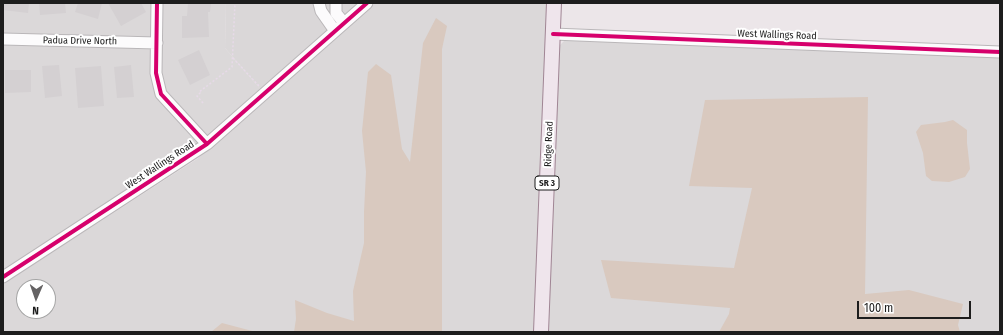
<!DOCTYPE html>
<html>
<head>
<meta charset="utf-8">
<style>
	body { margin:0 }
	#map { position:relative; width:1003px; height:335px; overflow:hidden; background:#ece6e9; font-family:"Fira Sans Condensed",sans-serif }
	canvas { display:block }
	.frame { position:absolute; inset:0; border:4px solid #1d1d1d; pointer-events:none }
	.north { position:absolute; left:16px; top:279px; width:40px; height:40px; box-sizing:border-box; background:#fff; border:1px solid #a5a5a5; border-radius:50%; rotate:182deg; font-size:11px; font-weight:700; line-height:16px; text-align:center; color:#1d1d1d }
	.north::after { content:''; display:block; margin:auto; width:14px; height:18px; background:#656364; clip-path:polygon(50% 0,100% 100%,50% 72%,0 100%) }
	.scale { position:absolute; left:857px; top:301px; width:114px; height:18px; box-sizing:border-box; border:2px solid #1d1d1d; border-top:0; padding-left:5px; font-size:12px; line-height:14px; white-space:nowrap; color:#1d1d1d; -webkit-text-stroke:3px #fff; paint-order:stroke }
</style>
</head>
<body>
<div id="map">
<canvas width="1003" height="335"></canvas>
<div class="frame"></div>
<div class="north">N</div>
<div class="scale">100 m</div>
</div>
<script>
const ctx = document.querySelector('canvas').getContext('2d');
ctx.lineJoin = 'round';
function fillPath(path, color) {
  ctx.fillStyle = color;
  ctx.fill(path, 'evenodd');
}
function shape(rows) {
  const path = new Path2D();
  for (const r of rows) {
    path.moveTo(r[0], r[1]);
    for (let i = 2; i < r.length; i += 2) path.lineTo(r[i], r[i + 1]);
  }
  return path;
}
function stroke(path, color, width, dash) {
  ctx.strokeStyle = color;
  ctx.lineWidth = width;
  ctx.lineCap = dash ? 'butt' : 'round';
  ctx.setLineDash(dash || []);
  ctx.stroke(path);
}
function drawText(font, color, halo, rows, align = 'center') {
  ctx.font = font + ' "Fira Sans Condensed",sans-serif';
  ctx.lineWidth = 4;
  ctx.setLineDash([]);
  ctx.textBaseline = 'middle';
  ctx.strokeStyle = halo;
  ctx.fillStyle = color;
  for (const [text, x, y, turn = 0] of rows) {
    ctx.save();
    ctx.translate(x, y);
    ctx.rotate((+turn || 0) * Math.PI / 180);
    ctx.textAlign = isNaN(turn) ? turn : align;
    if (halo) ctx.strokeText(text, 0, 0);
    ctx.fillText(text, 0, 0);
    ctx.restore();
  }
}
const residential = shape([
	[3,3,226,3,225,48,262,91,193,149,3,271],
	[375,3,547,3,536,332,3,332,3,284,197,159],
	[24,287,48,287,48,311,24,311],
	[566,39,1000,57,1000,332,546,332,559,50,560,45]
]);
const religious = shape([
	[226,3,362,3,262,91,225,48]
]);
const forest = shape([
	[436,18,447,26,442,49,442,332,294,332,296,319,295,300,327,313,354,321,353,291,364,243,364,212,366,172,362,131,368,72,376,64,391,75,402,149,410,162,423,43],
	[868,97,865,294,909,290,963,304,958,325,960,332,719,332,729,314,730,308,611,298,601,260,734,268,752,188,689,186,705,100],
	[953,120,967,130,967,143,970,169,965,177,949,182,932,181,926,176,923,153,916,132,921,125,945,122],
	[222,323,256,332,211,332]
]);
const building = shape([
	[3,3,29,3,28,13,3,10],
	[39,3,65,3,66,13,40,15],
	[78,3,102,3,98,19,75,12],
	[108,3,141,3,146,12,121,26],
	[188,3,211,3,210,12,208,12,209,37,182,38,182,16,187,16],
	[199,50,210,75,190,85,178,60],
	[59,65,62,96,45,98,42,66],
	[131,65,134,97,117,98,114,67],
	[101,66,104,106,78,108,75,68],
	[5,70,31,70,31,92,5,93]
]);
const path = shape([
	[233,58,259,86],
	[203,103,197,96,200,93,199,92,232,67,235,3]
]);
const minor = shape([
	[157,3,156,73,161,94,207,144],
	[319,3,321,11,335,31],
	[336,3,336,13,344,23],
	[553,34,1000,52],
	[3,39,157,43],
	[3,277,207,144,367,3]
]);
const major = shape([
	[541,332,554,3]
]);
const cycleway = shape([
	[157,3,156,73,161,94,207,144],
	[553,34,1000,52],
	[3,277,207,144,367,3]
]);
const shields = [
	[547,183,24]
];
const shieldNames = [
	["SR 3",547,183]
];
const streetNames = [
	["West Wallings Road",777,35,2],
	["Padua Drive North",80,41,1],
	["Ridge Road",549,144,-88],
	["West Wallings Road",160,165,-33]
];
fillPath(residential, '#dbd8d9');
fillPath(religious, '#dad7d8');
fillPath(forest, '#d9c9bf');
fillPath(building, '#d4d0d2');
stroke(minor, '#bab7b9', 13);
stroke(major, '#a08594', 16);
stroke(path, '#e7dae8', 1.5, [2, 2]);
stroke(minor, '#fcfbfc', 11);
stroke(major, '#efe5ec', 14);
stroke(cycleway, '#d6006c', 4);
for (const [x, y, w] of shields) {
  const box = new Path2D();
  box.roundRect(x - w / 2, y - 7, w, 14, 3);
  ctx.fillStyle = '#fff';
  ctx.fill(box);
  stroke(box, '#1d1d1d', 1);
}
drawText('bold 9px', '#1d1d1d', null, shieldNames);
drawText('10px', '#1d1d1d', '#fff', streetNames);
</script>
</body>
</html>
